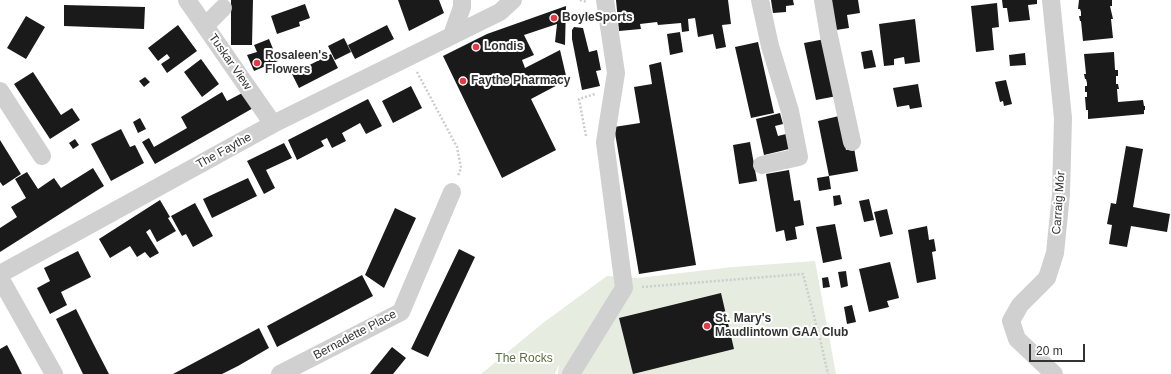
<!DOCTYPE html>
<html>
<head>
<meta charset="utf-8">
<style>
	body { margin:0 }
	#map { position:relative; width:1171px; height:374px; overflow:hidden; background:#fff; font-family:Arial,sans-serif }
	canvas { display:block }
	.scale { position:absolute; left:1029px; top:344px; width:56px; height:18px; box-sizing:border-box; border:2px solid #333; border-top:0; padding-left:5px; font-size:12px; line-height:14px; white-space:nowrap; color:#333; -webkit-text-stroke:3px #fff; paint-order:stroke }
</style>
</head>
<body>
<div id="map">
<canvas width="1171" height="374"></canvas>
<div class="scale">20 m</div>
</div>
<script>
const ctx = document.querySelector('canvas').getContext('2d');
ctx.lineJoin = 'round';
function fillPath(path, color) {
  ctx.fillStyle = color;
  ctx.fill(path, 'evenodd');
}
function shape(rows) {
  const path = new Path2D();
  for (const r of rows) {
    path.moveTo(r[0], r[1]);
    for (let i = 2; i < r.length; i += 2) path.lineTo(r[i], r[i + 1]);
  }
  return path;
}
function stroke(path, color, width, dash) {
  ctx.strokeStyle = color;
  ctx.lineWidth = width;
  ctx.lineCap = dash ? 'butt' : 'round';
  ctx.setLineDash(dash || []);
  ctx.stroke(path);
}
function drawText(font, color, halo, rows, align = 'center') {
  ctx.font = font + ' Arial,sans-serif';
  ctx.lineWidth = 4;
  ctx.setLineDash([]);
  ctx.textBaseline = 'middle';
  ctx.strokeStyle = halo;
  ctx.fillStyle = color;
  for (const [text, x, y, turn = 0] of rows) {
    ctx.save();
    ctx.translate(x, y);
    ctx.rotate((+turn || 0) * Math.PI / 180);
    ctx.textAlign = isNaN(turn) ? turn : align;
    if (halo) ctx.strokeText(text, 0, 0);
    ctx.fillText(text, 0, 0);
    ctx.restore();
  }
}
const green = shape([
	[815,261,836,374,558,374,559,364,555,374,481,374,543,323,607,276,638,278,733,267]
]);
const building = shape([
	[231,0,253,0,252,45,231,45],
	[398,0,439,0,444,13,409,31],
	[616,0,728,0,731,24,722,25,726,47,716,49,713,34,698,37,695,18,688,19,689,31,682,32,681,23,658,25,657,22,640,24,641,29,619,31],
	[771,0,793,0,794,5,786,6,786,12,773,13],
	[828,0,858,0,860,13,847,15,849,28,836,30],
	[1002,0,1037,0,1037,4,1028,5,1030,20,1009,22,1007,8,1003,8],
	[1079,0,1112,0,1112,6,1110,6,1113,19,1111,19,1113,38,1083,41,1081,21,1080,21,1079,16,1081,16,1081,12,1080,9,1078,9],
	[997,3,999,27,992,28,994,50,976,52,971,6],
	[305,4,310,18,299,22,300,26,277,34,271,16],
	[64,5,145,7,144,29,64,26],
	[566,6,565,45,555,42,557,24,524,35,534,55,522,60,525,68,560,50,567,80,531,99,556,150,502,178,443,56,487,34],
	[26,16,45,27,26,59,7,48],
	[915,19,920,62,905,64,904,57,894,59,894,65,884,66,879,24],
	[178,25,197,51,167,73,161,64,170,58,167,54,158,61,148,48],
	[387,25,394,39,355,59,348,45],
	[574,27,583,28,589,52,597,50,601,70,596,71,600,86,582,90,572,39,572,30],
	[680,32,683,52,670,55,667,34],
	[344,38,351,52,335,60,328,46],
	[269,39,278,61,254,71,247,55,257,52,254,45],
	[825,39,837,96,816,100,804,43],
	[758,42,774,113,751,118,735,47],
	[872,50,876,67,864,69,861,52],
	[1114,52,1115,70,1118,70,1118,76,1116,76,1116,84,1118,84,1119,89,1117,89,1118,102,1143,100,1144,106,1145,106,1145,110,1144,110,1144,114,1088,119,1088,110,1086,110,1085,97,1087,97,1087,92,1085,92,1085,86,1087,86,1087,83,1086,79,1085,79,1084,74,1086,74,1084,54],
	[1025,53,1026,65,1010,66,1009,55],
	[331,54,338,68,299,88,292,74],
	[201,59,219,84,202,97,184,72],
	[661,62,696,265,639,274,614,127,640,123,634,87,652,84,649,65],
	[33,72,61,115,72,108,80,120,50,139,14,84],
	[145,77,150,82,144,87,139,81],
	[1006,80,1012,104,1004,106,1003,101,1000,102,995,82],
	[918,84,922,107,910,109,909,105,897,107,893,88],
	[411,86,422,108,393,123,382,101],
	[246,91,255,107,155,164,142,142,149,138,154,147,187,128,181,117,222,92,227,101],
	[368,99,382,126,366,134,360,123,342,133,346,141,332,148,327,138,321,141,324,146,297,160,288,140],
	[780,113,783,124,775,126,778,136,786,134,789,149,764,155,756,119],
	[839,116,846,150,854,148,858,171,829,176,818,121],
	[140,118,146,129,138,133,133,122],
	[121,129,130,147,135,145,144,163,111,181,91,144],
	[75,139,79,145,73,149,69,143],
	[0,140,21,174,3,186,0,182],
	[750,142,757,181,739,184,733,145],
	[284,143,292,158,266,170,275,188,264,194,247,161],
	[1126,146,1143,149,1133,207,1170,214,1167,232,1131,226,1127,247,1109,244,1112,225,1107,224,1111,203,1116,204],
	[93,168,104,186,0,252,0,228,17,217,11,207,26,198,15,179,27,172,38,189,54,178,61,188],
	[789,170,794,201,800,200,804,225,795,227,797,239,786,241,784,230,776,232,766,174],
	[829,176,831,189,819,191,817,178],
	[248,178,257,196,212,218,203,199],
	[840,195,842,204,834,206,833,196],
	[869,199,874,220,864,222,859,201],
	[160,200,170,217,168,218,176,231,157,242,150,229,146,232,159,253,150,258,145,252,137,257,130,246,110,258,99,239],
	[195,203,213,236,193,247,186,234,182,236,171,216],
	[395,208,416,218,384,288,365,275],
	[887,209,893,234,880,237,874,212],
	[835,224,842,259,823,263,816,227],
	[927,226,929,240,934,239,936,251,932,252,936,279,917,283,908,230],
	[459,249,475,257,428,357,411,349],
	[78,251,91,277,61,292,67,305,50,314,37,288,50,281,44,268],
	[890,262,899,298,887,301,889,307,869,312,859,269],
	[846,271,848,286,841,288,838,272],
	[362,275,373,296,277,347,267,326],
	[828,277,830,287,823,288,822,278],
	[721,293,734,349,633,374,619,318],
	[852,305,856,322,847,324,844,307],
	[76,309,94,345,109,374,83,374,56,319],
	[259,328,269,348,238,366,222,374,173,374],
	[7,345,15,360,22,374,0,374,0,349],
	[392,347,406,358,393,374,370,374]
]);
const path = shape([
	[580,0,587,2],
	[417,72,457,147,461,168,458,176],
	[586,136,579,99,595,94],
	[642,287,803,274,820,339,828,374]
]);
const minor = shape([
	[187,0,273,124],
	[760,0,770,46,790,111,799,157,762,165],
	[823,0,829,36,852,142],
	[1051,0,1063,118,1061,194,1055,253,1047,278,1020,305,1011,321,1017,339,1054,374],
	[205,26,223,8],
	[452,35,462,7,462,0],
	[0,91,42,156],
	[0,274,273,124,500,12,513,0],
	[0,278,54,374],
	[280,374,401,312,452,192],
	[571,374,624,288,605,142,616,73,605,0]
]);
const markers = [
	[554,18,4,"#e63946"],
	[476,47,4,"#e63946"],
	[257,63,4,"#e63946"],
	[463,81,4,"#e63946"],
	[707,326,4,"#e63946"]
];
const poiNames = [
	["BoyleSports",562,18],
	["Londis",484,47],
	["Rosaleen's",265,56],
	["Flowers",265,70],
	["Faythe Pharmacy",471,81],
	["St. Mary's",715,319],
	["Maudlintown GAA Club",715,333]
];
const streetNames = [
	["Tuskar View",230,62,55],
	["The Faythe",224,151,-29],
	["Carraig Mór",1059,203,-86],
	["Bernadette Place",355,335,-28]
];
const parkNames = [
	["The Rocks",524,359]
];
fillPath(green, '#e6ecdf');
fillPath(building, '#1a1a1a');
stroke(path, '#cdcdcd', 2.5, [2, 2]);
stroke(minor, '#d0d0d0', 18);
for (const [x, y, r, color] of markers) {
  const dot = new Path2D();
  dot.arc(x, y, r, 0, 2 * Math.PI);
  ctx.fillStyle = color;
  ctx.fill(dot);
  stroke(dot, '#fff', 1.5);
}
drawText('bold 12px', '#333', '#fff', poiNames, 'left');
drawText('12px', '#333', '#fff', streetNames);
drawText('12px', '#56703f', '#fff', parkNames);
</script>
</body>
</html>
